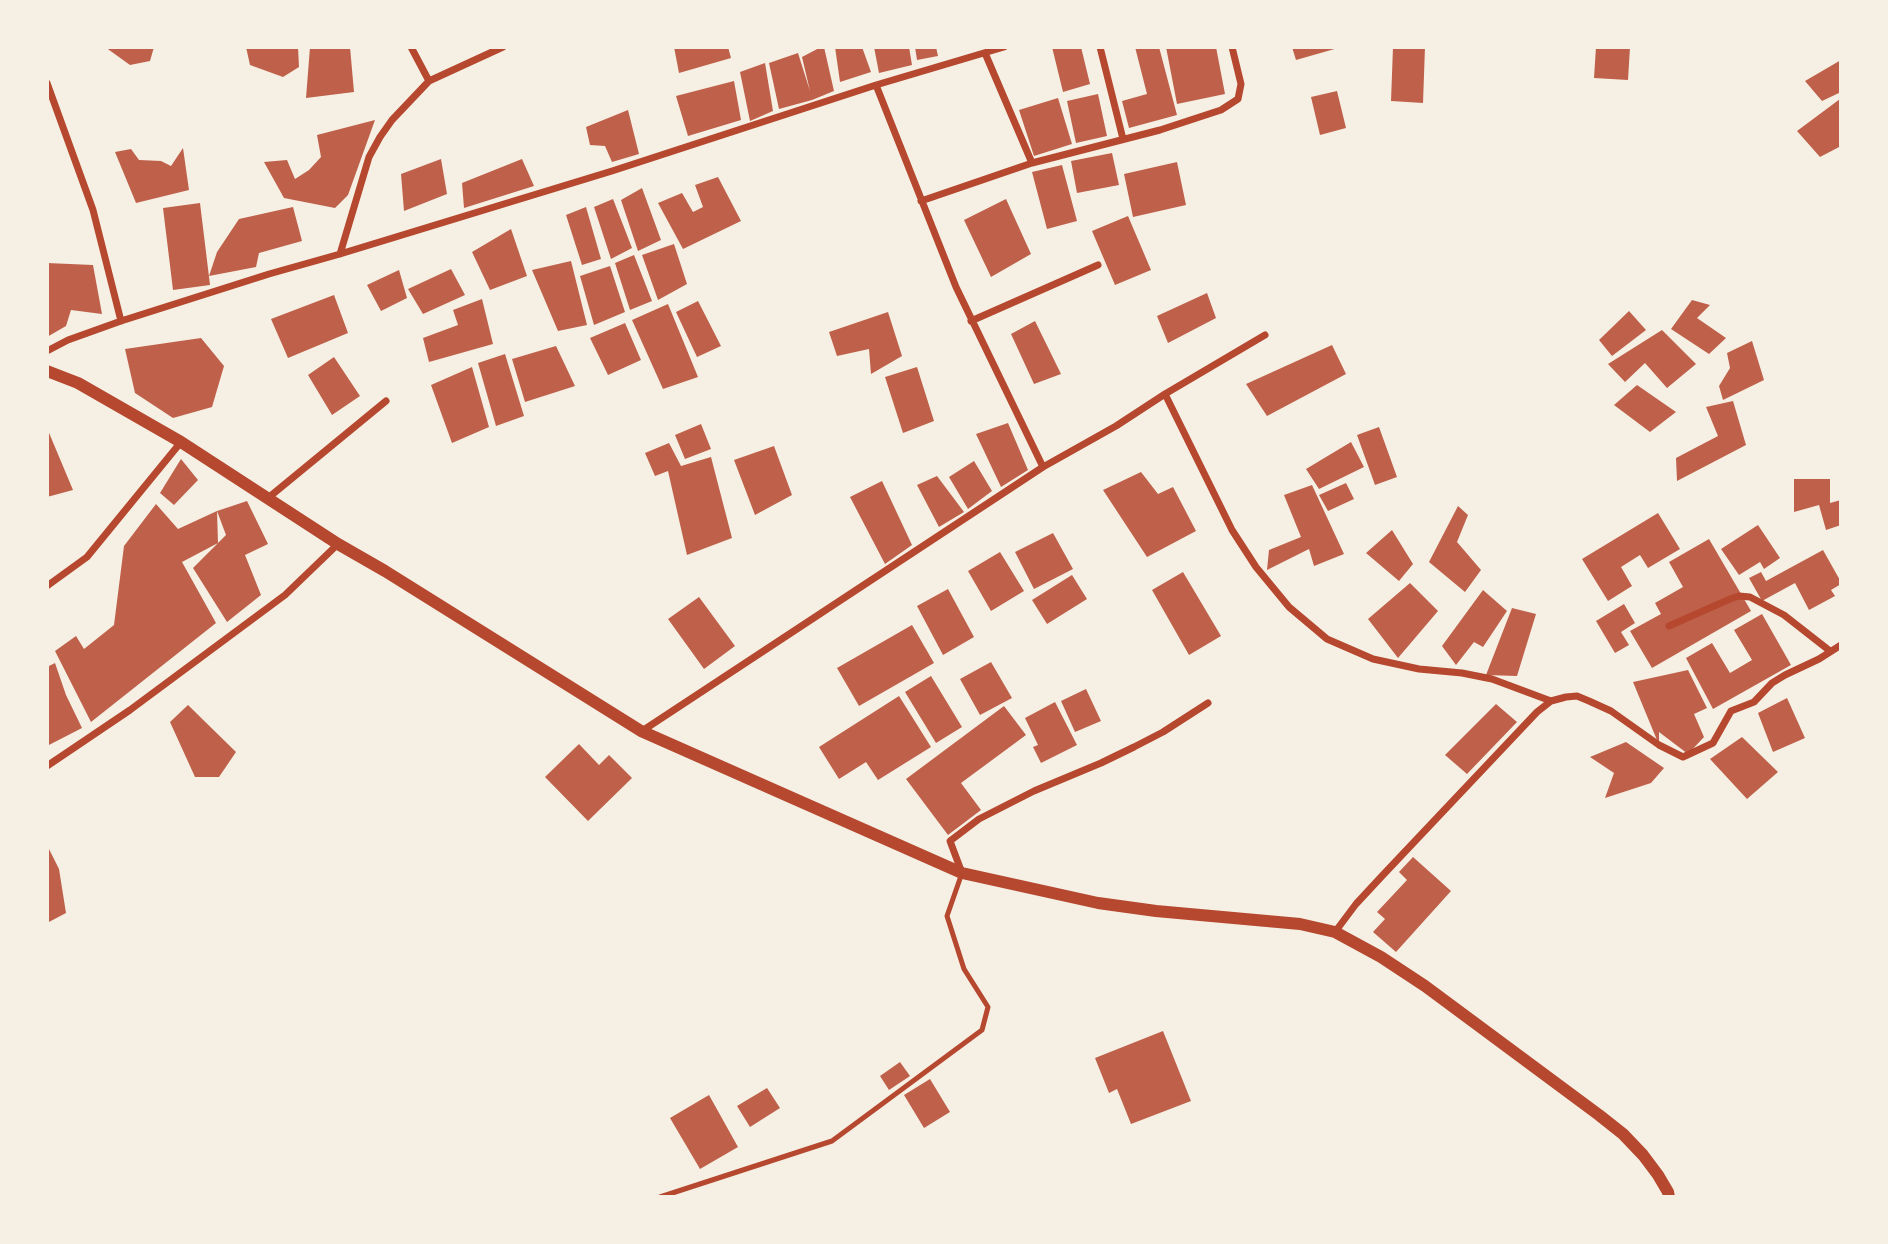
<!DOCTYPE html>
<html>
<head>
<meta charset="utf-8">
<style>
	body { margin:0 }
	#map { position:relative; width:1888px; height:1244px; overflow:hidden; background:#f6efe4; font-family:"Public Sans",sans-serif }
	canvas { display:block }
	.frame { position:absolute; inset:0; border:49px solid #f6efe4; pointer-events:none }
</style>
</head>
<body>
<div id="map">
<canvas width="1888" height="1244"></canvas>
<div class="frame"></div>
</div>
<script>
const ctx = document.querySelector('canvas').getContext('2d');
ctx.lineJoin = 'round';
function fillPath(path, color) {
  ctx.fillStyle = color;
  ctx.fill(path, 'evenodd');
}
function shape(rows) {
  const path = new Path2D();
  for (const r of rows) {
    path.moveTo(r[0], r[1]);
    for (let i = 2; i < r.length; i += 2) path.lineTo(r[i], r[i + 1]);
  }
  return path;
}
function stroke(path, color, width, dash) {
  ctx.strokeStyle = color;
  ctx.lineWidth = width;
  ctx.lineCap = dash ? 'butt' : 'round';
  ctx.setLineDash(dash || []);
  ctx.stroke(path);
}
const building = shape([
	[105,47,154,47,150,61,130,65],
	[246,47,298,47,299,67,283,77,250,65],
	[310,47,350,47,354,92,306,98],
	[674,47,728,47,731,58,679,73],
	[821,47,824,47,834,91,812,100,779,109,769,63,798,53,810,91,802,57],
	[835,47,862,47,871,72,840,82],
	[874,47,909,47,912,65,879,73],
	[915,47,936,47,938,56,917,60],
	[1052,47,1081,47,1090,84,1063,92],
	[1135,47,1159,47,1177,115,1129,128,1122,101,1147,94],
	[1166,47,1216,47,1225,94,1177,104],
	[1292,47,1338,47,1338,48,1296,60],
	[1393,47,1425,47,1423,103,1391,101],
	[1596,47,1630,47,1628,80,1594,78],
	[1841,60,1841,92,1822,101,1805,81],
	[765,63,773,111,750,121,740,72],
	[734,81,741,120,688,136,676,96],
	[1337,91,1346,128,1320,135,1311,97],
	[1098,94,1107,136,1076,143,1067,101],
	[1058,98,1072,144,1034,156,1019,110],
	[1840,99,1841,146,1820,157,1797,131],
	[628,110,639,154,612,162,605,146,590,145,586,127],
	[375,120,348,195,335,208,284,198,264,162,287,160,295,179,309,170,321,157,317,135],
	[183,148,189,190,136,203,115,152,131,149,139,160,161,161,171,166],
	[1112,153,1119,185,1077,193,1071,161],
	[441,159,447,194,404,211,401,174],
	[522,159,534,186,464,208,462,183],
	[1177,162,1186,205,1133,217,1124,174],
	[1062,165,1077,221,1047,229,1032,172],
	[718,177,741,221,683,249,658,203,682,193,693,212,703,207,695,185],
	[642,188,661,240,638,251,621,200],
	[613,199,632,248,611,259,594,207],
	[1006,199,1031,254,991,277,964,220],
	[200,203,210,285,173,290,163,208],
	[293,207,302,241,259,253,256,267,209,276,217,252,239,219],
	[586,207,601,259,582,265,566,215],
	[1128,216,1151,270,1115,285,1092,231],
	[511,229,527,276,490,290,472,252],
	[674,244,687,284,658,300,642,255],
	[634,255,652,301,630,310,615,263],
	[571,261,587,325,558,331,532,270],
	[47,263,93,265,102,314,71,310,66,326,47,337],
	[610,266,625,312,594,325,580,276],
	[451,269,465,295,423,314,408,289],
	[399,270,407,298,381,311,367,285],
	[1207,293,1216,318,1168,343,1157,316],
	[334,295,348,333,288,358,271,319],
	[482,299,493,344,429,362,423,338,458,325,453,310],
	[1692,300,1710,305,1697,318,1726,338,1709,354,1671,329],
	[698,301,721,346,697,357,676,312],
	[668,304,698,377,663,389,632,320],
	[1629,311,1646,330,1612,356,1599,340],
	[888,312,902,356,871,374,869,349,837,356,829,332],
	[1035,321,1061,374,1034,384,1011,334],
	[625,323,641,360,608,375,590,338],
	[1662,330,1696,364,1667,388,1645,363,1625,382,1608,364],
	[201,338,224,366,212,407,173,418,135,393,125,349],
	[1752,341,1764,380,1723,400,1719,386,1730,368,1727,353],
	[1332,345,1346,374,1267,416,1246,384],
	[556,346,575,386,525,402,512,359],
	[505,354,524,416,496,426,478,363],
	[334,357,360,396,332,415,308,375],
	[472,367,489,427,452,443,431,385],
	[917,367,934,421,903,433,885,377],
	[1637,385,1676,412,1650,432,1614,405],
	[1733,401,1746,445,1677,481,1676,458,1718,436,1706,407],
	[1008,423,1028,470,1001,487,976,434],
	[701,424,711,449,685,459,675,435],
	[1379,427,1397,477,1375,485,1357,435],
	[47,428,73,490,47,497],
	[1351,442,1364,467,1319,489,1306,469],
	[669,443,681,466,711,457,732,538,687,555,668,471,655,476,645,453],
	[774,446,792,495,755,515,734,460],
	[181,459,198,480,174,505,160,493],
	[974,461,992,491,968,509,949,477],
	[1141,472,1158,494,1173,487,1196,531,1147,557,1103,490],
	[937,476,964,512,939,527,917,485],
	[1794,479,1830,479,1830,503,1841,500,1841,525,1826,530,1819,505,1794,512],
	[882,481,912,545,885,564,850,497],
	[1346,483,1354,499,1328,511,1319,495],
	[1312,485,1344,554,1314,566,1309,549,1267,570,1269,550,1301,537,1284,495],
	[247,501,268,544,245,555,261,595,227,622,193,568,226,535,217,511,218,543,182,562,216,623,91,722,55,651,76,636,84,649,114,625,124,546,156,504,178,529,217,511],
	[1458,506,1468,515,1457,542,1481,570,1465,592,1429,562],
	[1658,513,1680,549,1648,568,1640,555,1621,567,1632,586,1608,601,1582,559],
	[1758,525,1780,558,1764,569,1760,562,1739,575,1721,549],
	[1392,530,1413,564,1399,581,1366,553],
	[1053,533,1073,569,1034,589,1015,552],
	[1709,539,1751,611,1652,668,1630,631,1661,614,1655,603,1683,587,1669,562],
	[1823,550,1841,582,1841,584,1831,590,1835,596,1809,610,1795,583,1762,601,1749,578,1761,572,1766,581],
	[1000,552,1024,591,991,611,968,571],
	[1183,572,1221,636,1189,655,1152,590],
	[1072,575,1087,599,1047,624,1032,600],
	[1410,583,1438,611,1398,658,1368,619],
	[948,589,974,637,943,655,917,606],
	[1483,590,1507,611,1483,647,1474,642,1456,665,1442,646],
	[699,597,735,646,704,669,668,619],
	[1624,604,1635,623,1621,632,1629,645,1615,653,1596,621],
	[1512,608,1536,614,1517,676,1486,675],
	[1762,614,1791,665,1713,709,1686,658,1712,643,1730,673,1752,660,1734,630],
	[912,625,934,663,859,706,837,668],
	[991,662,1012,698,980,715,960,679],
	[55,663,66,695,82,728,47,746,47,667],
	[1688,670,1707,708,1694,714,1704,737,1688,754,1659,732,1659,745,1633,682],
	[931,676,962,727,936,743,905,692],
	[1086,689,1101,721,1075,732,1061,701],
	[899,696,931,747,878,780,866,762,839,779,819,747],
	[1787,698,1805,738,1773,752,1758,713],
	[1055,702,1077,745,1041,763,1033,747,1038,745,1025,718],
	[1496,704,1517,722,1467,774,1445,755],
	[188,705,236,752,219,777,195,777,170,722],
	[1004,706,1026,735,961,783,981,810,948,835,906,779],
	[1742,737,1778,772,1747,799,1710,759],
	[1626,742,1664,768,1651,783,1605,798,1614,773,1590,757],
	[579,744,599,765,609,755,632,778,588,821,545,777],
	[47,845,59,869,66,913,47,923],
	[1413,857,1451,891,1396,952,1373,932,1385,919,1377,912,1407,880,1399,872],
	[1163,1031,1191,1101,1131,1124,1117,1089,1109,1093,1095,1058],
	[900,1062,910,1076,889,1090,880,1076],
	[930,1079,950,1112,924,1128,904,1095],
	[767,1088,780,1108,750,1127,737,1106],
	[709,1095,738,1147,700,1169,670,1118]
]);
const service = shape([
	[660,1197,832,1141,982,1030,988,1007,964,969,947,916,962,873]
]);
const minor = shape([
	[1100,47,1123,139],
	[985,53,1032,163],
	[429,81,503,47],
	[47,83,93,210,121,321],
	[876,85,956,287,1043,467],
	[921,201,1032,163,1160,130,1221,110,1238,99,1241,84,1232,47],
	[340,254,369,157,380,137,392,120,429,81,411,47],
	[971,321,1098,265],
	[47,351,68,340,121,321,269,274,340,254,612,171,876,85,1004,47],
	[1165,394,1232,530,1256,567,1289,607,1327,639,1373,659,1419,669,1462,673,1492,679,1551,701],
	[268,498,386,401],
	[47,586,87,557,181,442],
	[1669,626,1730,599,1739,596,1750,597,1784,615,1830,651],
	[642,731,1043,467,1116,426,1165,394,1265,335],
	[47,766,130,710,285,595,338,544],
	[962,873,950,841,979,819,1034,791,1101,763,1134,747,1163,732,1208,703],
	[1335,932,1356,904,1382,876,1537,712,1551,701,1566,697,1577,696,1589,701,1611,711,1659,745,1683,757,1713,743,1731,711,1754,702,1772,683,1785,675,1819,659,1841,645]
]);
const tertiary = shape([
	[47,371,78,383,181,442,338,544,385,571,641,731,962,873,1098,903,1156,911,1300,924,1335,932,1381,957,1425,986,1599,1115,1623,1134,1643,1155,1658,1175,1668,1192,1669,1197]
]);
fillPath(building, '#bf614a');
stroke(service, '#b5482f', 5);
stroke(minor, '#b5482f', 7);
stroke(tertiary, '#b5482f', 12);
</script>
</body>
</html>
